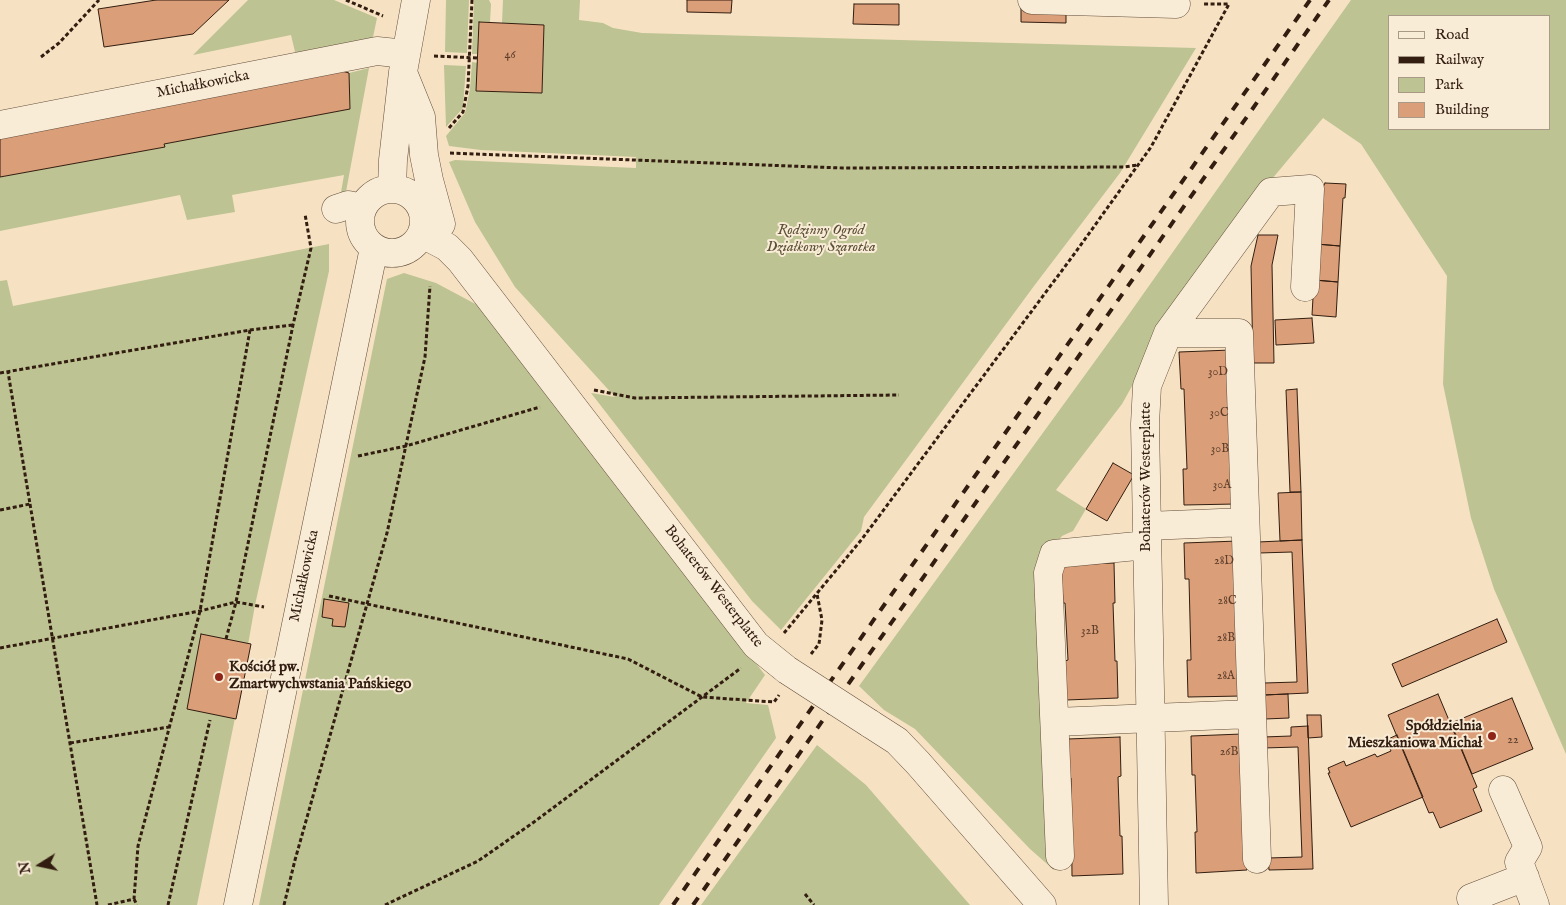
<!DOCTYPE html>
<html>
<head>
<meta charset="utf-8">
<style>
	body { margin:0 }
	#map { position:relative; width:1566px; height:905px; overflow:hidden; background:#f6e2c2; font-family:"IM FELL English",serif }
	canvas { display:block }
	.legend { position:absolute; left:1388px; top:15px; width:162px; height:115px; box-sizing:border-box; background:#f9ecd7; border:1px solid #a99987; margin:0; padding:6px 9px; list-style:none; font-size:15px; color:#321d10 }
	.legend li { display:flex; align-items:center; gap:10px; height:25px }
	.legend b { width:25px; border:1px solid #a99987 }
	.north { position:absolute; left:15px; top:840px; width:50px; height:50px; -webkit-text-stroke:4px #f9ecd7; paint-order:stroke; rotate:260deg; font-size:14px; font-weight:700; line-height:20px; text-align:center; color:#321d10 }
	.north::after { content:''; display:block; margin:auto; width:18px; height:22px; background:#321d10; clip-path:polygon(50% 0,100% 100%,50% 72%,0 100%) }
</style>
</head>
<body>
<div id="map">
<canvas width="1566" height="905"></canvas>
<ul class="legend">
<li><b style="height:6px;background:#f9ecd7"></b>Road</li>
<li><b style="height:6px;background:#321d10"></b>Railway</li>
<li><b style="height:14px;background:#bdc392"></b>Park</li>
<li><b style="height:14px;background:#da9e79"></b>Building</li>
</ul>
<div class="north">N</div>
</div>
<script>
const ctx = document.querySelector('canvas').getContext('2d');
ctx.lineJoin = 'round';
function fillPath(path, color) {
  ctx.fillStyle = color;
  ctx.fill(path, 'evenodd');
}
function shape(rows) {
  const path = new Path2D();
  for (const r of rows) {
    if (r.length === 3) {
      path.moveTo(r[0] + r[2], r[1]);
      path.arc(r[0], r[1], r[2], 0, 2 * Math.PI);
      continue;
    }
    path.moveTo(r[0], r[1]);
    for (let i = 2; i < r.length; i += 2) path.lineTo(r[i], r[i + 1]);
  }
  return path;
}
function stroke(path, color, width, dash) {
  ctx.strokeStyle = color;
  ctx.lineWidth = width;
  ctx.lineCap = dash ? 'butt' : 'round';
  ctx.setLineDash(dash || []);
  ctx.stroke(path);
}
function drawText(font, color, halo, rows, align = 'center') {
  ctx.font = font + ' "IM FELL English",serif';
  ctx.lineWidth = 4;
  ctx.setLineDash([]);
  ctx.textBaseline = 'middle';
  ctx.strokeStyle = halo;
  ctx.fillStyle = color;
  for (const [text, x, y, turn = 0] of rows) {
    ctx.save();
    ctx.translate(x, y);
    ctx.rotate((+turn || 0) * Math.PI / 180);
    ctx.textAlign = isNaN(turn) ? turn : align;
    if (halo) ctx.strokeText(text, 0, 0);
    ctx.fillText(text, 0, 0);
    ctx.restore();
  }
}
const green = shape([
	[248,0,334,0,377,18,372,42,296,56,291,35,193,55],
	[446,0,469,0,467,53,445,52],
	[474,0,489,0,491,4,490,22,479,22,478,54,472,54],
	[503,0,580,0,579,20,603,23,613,28,642,33,1196,48,1120,173,1034,286,864,517,861,531,781,630,752,601,591,393,615,397,515,287,475,222,449,162,455,160,636,168,636,157,481,150,449,146,446,136,465,113,470,89,472,62,478,63,477,91,542,93,544,25,502,23],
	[1351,0,1566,0,1566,754,1494,589,1471,518,1443,384,1447,276,1361,144,1323,118,1241,216,1151,352,1122,404,1056,490,1086,509,1073,531,1062,536,1043,561,1039,581,1054,870,1030,849,915,729,884,710,859,686,1122,324],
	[1390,16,1550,16,1550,129,1390,129],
	[444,65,466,66,463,108,446,127],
	[369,68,345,197,340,198,344,175,232,195,235,212,187,220,180,195,0,231,0,177,165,147,164,144,349,109,349,73],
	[329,244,329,271,255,605,236,713,197,905,0,905,0,281,7,280,13,306],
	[404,273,436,283,481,307,765,675,746,703,768,705,776,738,659,905,259,905,387,279],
	[817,745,866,785,970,905,701,905]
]);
const building = shape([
	[156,0,229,0,193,34,104,47,98,9,156,0],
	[687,0,732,0,731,13,687,12,687,0],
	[854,4,899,4,899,25,853,24,854,4],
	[1021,8,1066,8,1066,23,1021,22,1021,8],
	[479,22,544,25,542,93,476,91,479,22],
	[342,71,349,73,350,109,164,144,165,147,0,177,0,138,342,71],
	[1325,183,1346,184,1345,198,1343,198,1340,246,1316,244,1319,196,1325,183],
	[1258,235,1278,235,1272,265,1274,363,1253,363,1251,266,1258,235],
	[1316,244,1340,246,1338,282,1314,280,1316,244],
	[1314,280,1338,282,1336,317,1312,315,1314,280],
	[1312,318,1314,343,1276,345,1275,320,1312,318],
	[1231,350,1236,504,1184,505,1183,469,1187,469,1184,389,1181,389,1179,352,1231,350],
	[1297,389,1301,492,1290,492,1286,390,1297,389],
	[1113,463,1134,475,1107,521,1086,509,1113,463],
	[1301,492,1302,540,1280,541,1278,493,1301,492],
	[1302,540,1308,693,1264,695,1264,683,1297,682,1292,552,1259,553,1258,542,1302,540],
	[1238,541,1242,696,1188,697,1187,660,1191,660,1189,579,1185,579,1184,543,1238,541],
	[1114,563,1115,603,1113,603,1115,661,1117,661,1118,698,1066,700,1065,661,1068,660,1065,603,1063,603,1061,565,1114,563],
	[324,599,349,603,345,627,332,626,333,619,322,617,324,599],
	[1497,619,1507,642,1402,687,1392,664,1497,619],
	[201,634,251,644,236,719,187,709,201,634],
	[1288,694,1289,718,1265,719,1264,695,1288,694],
	[1438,694,1477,787,1473,789,1482,811,1440,828,1433,812,1429,813,1388,715,1438,694],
	[1512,698,1533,749,1472,774,1451,723,1512,698],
	[1307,715,1321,715,1322,737,1308,738,1307,715],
	[1308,726,1313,869,1269,870,1268,858,1302,857,1298,747,1263,748,1263,737,1291,736,1291,727,1308,726],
	[1242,734,1247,870,1196,873,1195,832,1197,832,1195,775,1192,775,1191,736,1242,734],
	[1397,735,1423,797,1351,827,1328,773,1330,773,1328,768,1344,761,1346,766,1375,754,1377,757,1391,751,1386,740,1397,735],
	[1120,737,1121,776,1118,777,1120,836,1122,836,1123,874,1072,876,1071,778,1069,778,1068,739,1120,737]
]);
const path = shape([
	[346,0,383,16],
	[434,56,478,58],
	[41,57,59,43,99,0],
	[449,128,463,112,468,86,472,0],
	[450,153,843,168,1124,167,1138,165],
	[0,373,250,330,293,325],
	[594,390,635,398,899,395],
	[358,456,406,446,540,407],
	[30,504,97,905],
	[0,510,30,504,8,372],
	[329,596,628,659,702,697,774,702,779,695],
	[784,633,862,539,1075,253,1151,147,1229,4,1202,4],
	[226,639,236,602,293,325,311,248,305,214],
	[0,648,200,611,236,602,264,607],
	[811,654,819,644,822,620,817,594],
	[70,743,169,727],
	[805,894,814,905],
	[134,899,137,905],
	[108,905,134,899,138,846,200,611,250,330],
	[168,905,210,720],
	[284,905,295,860,387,533,425,357,430,286],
	[385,905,478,861,534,822,741,668]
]);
const minor = shape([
	[1032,0,1176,4],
	[404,75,421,117,424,155,429,180,441,224],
	[0,125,377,51,406,54],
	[392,188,393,160,403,72,416,0],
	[392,221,32],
	[336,209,348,205,362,208],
	[422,234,447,247,460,260,756,645,787,670],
	[1168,333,1239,333,1257,859],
	[1147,526,1245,522],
	[1055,722,1251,714],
	[869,723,897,741,918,763,1042,905],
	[1503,790,1528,847,1519,862,1535,905],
	[1060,856,1048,573,1054,554,1147,545],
	[1471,898,1525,877],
	[238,905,374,248],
	[1154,905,1145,424,1147,386,1168,333,1271,192,1310,189,1305,287]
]);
const rail = shape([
	[673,905,1310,0],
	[693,905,1329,0]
]);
const minorBridge = shape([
	[787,670,869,723]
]);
const markers = [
	[219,677,5,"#8f2418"],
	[1492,736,5,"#8f2418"]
];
const numberNames = [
	["46",510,56],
	["30D",1218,373],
	["30C",1219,414],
	["30B",1220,450],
	["30A",1222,486],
	["28D",1224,562],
	["28C",1227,602],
	["32B",1090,632],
	["28B",1226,639],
	["28A",1226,677],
	["22",1513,741],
	["26B",1229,753]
];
const streetNames = [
	["Michałkowicka",203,85,-11],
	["Bohaterów Westerplatte",1147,477,-90],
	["Michałkowicka",305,576,-78],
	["Bohaterów Westerplatte",713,587,52]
];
const parkNames = [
	["Rodzinny Ogród",821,231],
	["Działkowy Szarotka",821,248]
];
const poiNames = [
	["Kościół pw.",229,668],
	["Zmartwychwstania Pańskiego",229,685],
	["Spółdzielnia",1482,727,"right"],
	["Mieszkaniowa Michał",1482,744,"right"]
];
fillPath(green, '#bdc392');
fillPath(building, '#da9e79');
stroke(building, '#321d10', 1);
stroke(minor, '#634e3c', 29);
stroke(path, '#321d10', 3, [4, 2.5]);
stroke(minor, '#f9ecd7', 28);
stroke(rail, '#321d10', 4, [9, 9]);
stroke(minorBridge, '#634e3c', 29, []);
stroke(minorBridge, '#f9ecd7', 28);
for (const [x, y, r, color] of markers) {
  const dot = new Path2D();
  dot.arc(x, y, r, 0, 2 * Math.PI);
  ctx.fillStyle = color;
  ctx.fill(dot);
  stroke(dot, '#f9ecd7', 2);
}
drawText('12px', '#5c3d2a', null, numberNames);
drawText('15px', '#321d10', '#f9ecd7', streetNames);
drawText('italic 15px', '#5c4f37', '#f9ecd7', parkNames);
drawText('bold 15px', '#321d10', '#f9ecd7', poiNames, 'left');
</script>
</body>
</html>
